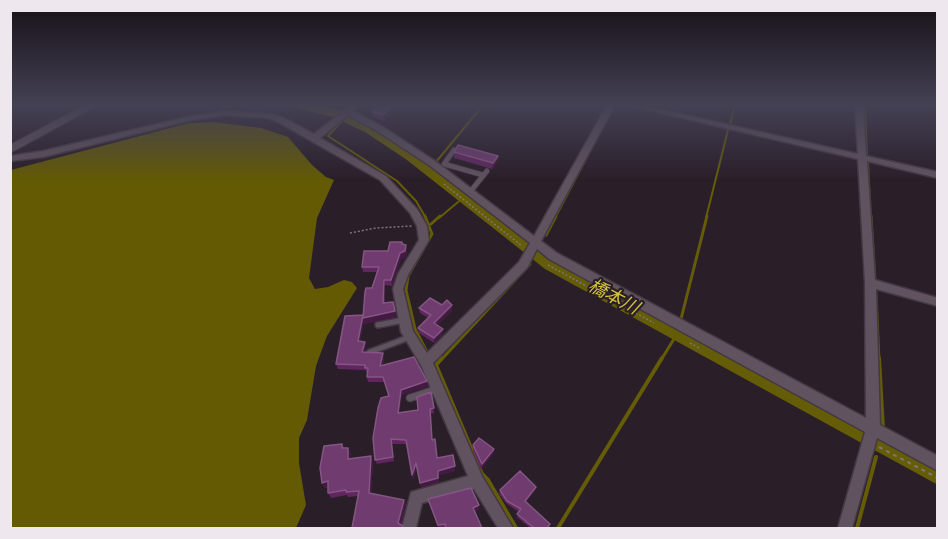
<!DOCTYPE html>
<html>
<head>
<meta charset="utf-8">
<style>
	body { margin:0 }
	#map { position:relative; width:948px; height:539px; overflow:hidden; background:#2a1e29; font-family:"Nunito Sans",sans-serif }
	canvas { display:block }
	.frame { position:absolute; inset:0; border:12px solid #efe7ee; pointer-events:none }
</style>
</head>
<body>
<div id="map">
<canvas width="948" height="539"></canvas>
<div class="frame"></div>
</div>
<script>
const ctx = document.querySelector('canvas').getContext('2d');
ctx.lineJoin = 'round';
function fillPath(path, color) {
  ctx.fillStyle = color;
  ctx.fill(path, 'evenodd');
}
function shape(rows) {
  const path = new Path2D();
  for (const r of rows) {
    path.moveTo(r[0], r[1]);
    for (let i = 2; i < r.length; i += 2) path.lineTo(r[i], r[i + 1]);
  }
  return path;
}
function stroke(path, color, width, dash) {
  ctx.strokeStyle = color;
  ctx.lineWidth = width;
  ctx.lineCap = dash ? 'butt' : 'round';
  ctx.setLineDash(dash || []);
  ctx.stroke(path);
}
function drawText(font, color, halo, rows, align = 'center') {
  ctx.font = font + ' "Nunito Sans","Noto Sans JP",sans-serif';
  ctx.lineWidth = 4.5;
  ctx.setLineDash([]);
  ctx.textBaseline = 'middle';
  ctx.strokeStyle = halo;
  ctx.fillStyle = color;
  for (const [text, x, y, turn = 0] of rows) {
    ctx.save();
    ctx.translate(x, y);
    ctx.rotate((+turn || 0) * Math.PI / 180);
    ctx.textAlign = isNaN(turn) ? turn : align;
    if (halo) ctx.strokeText(text, 0, 0);
    ctx.fillText(text, 0, 0);
    ctx.restore();
  }
}
const forest = shape([
	[214,122,261,128,288,137,312,165,326,177,334,180,317,218,309,278,315,289,328,287,344,280,352,282,357,288,327,336,316,366,307,420,299,438,299,463,306,505,296,528,11,528,11,170,189,123]
]);
const streamFar2 = shape([
	[865,105,867,156],
	[353,112,360,105],
	[342,121,328,136,397,181,416,201,426,218],
	[730,125,735,105],
	[436,162,483,105],
	[868,163,871,218],
	[439,218,464,197],
	[555,218,605,123],
	[706,218,728,130]
]);
const streamFar1 = shape([
	[425,216,432,234,408,276,406,290,415,329,428,354],
	[871,216,875,281],
	[431,224,440,216],
	[546,235,556,216],
	[876,295,879,360],
	[681,319,707,216],
	[441,360,530,264],
	[661,360,674,339]
]);
const stream = shape([
	[442,358,436,365,482,474,488,480,516,528],
	[879,358,883,429],
	[558,528,662,358],
	[857,528,876,457]
]);
const river = shape([
	[296,105,318,105,343,111,375,126,417,154,557,259,938,460,938,485,545,269,407,160,365,132,333,117,297,108,296,105]
]);
const pathFar1 = shape([
	[444,184,522,246],
	[350,233,376,228,412,226],
	[548,265,654,323],
	[690,343,699,348]
]);
const path = shape([
	[879,447,938,478]
]);
const laneFar2 = shape([
	[454,150,444,164,483,175],
	[470,192,487,171]
]);
const laneFar1 = shape([
	[378,325,404,320],
	[370,352,410,337]
]);
const lane = shape([
	[410,398,437,389]
]);
const street = shape([
	[351,105,360,105,353,111,383,127,435,161,534,236,607,105,615,105,541,241,557,253,866,418,865,283,858,159,627,105,641,105,858,154,855,105,863,105,866,156,938,172,938,178,867,161,875,280,938,298,938,306,876,289,880,425,938,456,938,471,877,438,852,528,838,528,865,432,549,259,537,249,527,268,433,363,482,476,513,528,498,528,474,489,422,503,416,528,402,528,411,492,468,476,421,365,401,332,393,289,398,274,419,240,417,226,410,213,380,180,278,122,268,118,225,115,187,121,43,157,10,161,10,156,43,151,187,117,225,111,272,114,284,118,314,134,351,105],
	[348,115,377,131,429,165,530,243,519,262,427,353,413,331,403,289,408,275,429,240,427,226,417,209,386,176,320,138,348,115]
]);
const secondary = shape([
	[85,105,98,105,10,153,10,145,85,105]
]);
const wall = shape([
	[372,112,392,113,384,121,373,117],
	[454,152,498,156,497,162,492,169,454,158],
	[402,244,406,245,407,250,406,257,401,259,392,286,385,285,385,303,396,317,364,324,364,321,360,341,366,347,365,352,384,358,383,365,428,386,402,395,399,412,418,410,431,392,434,413,430,414,432,440,437,458,455,471,439,475,439,482,421,487,417,467,413,479,407,444,392,444,394,461,377,464,375,460,389,396,385,382,368,382,367,377,367,373,365,370,338,369,336,364,363,317,372,288,377,272,363,272,362,267,388,251],
	[442,305,452,311,437,325,443,334,434,343,419,333,418,328,428,318,420,313,419,308],
	[342,444,344,448,348,448,351,453,350,459,373,461,371,494,404,500,406,504,401,525,403,526,404,528,352,528,358,496,348,497,347,495,331,498,328,493,328,487,325,488,322,483],
	[473,445,494,449,493,454,481,469,473,450],
	[536,487,535,490,526,502,549,527,548,528,530,528,517,517,519,512,507,504,499,494,500,490],
	[428,499,479,505,479,509,475,512,482,528,438,528]
]);
const shadedWall = shape([
	[391,107,392,113,384,121,383,115],
	[498,156,497,162,492,169,493,163],
	[406,245,407,250,406,257,401,259,392,286,391,280,400,253],
	[384,280,385,285,384,308,383,303],
	[452,305,452,311,434,328,434,323],
	[395,311,396,317,364,324,364,321,359,347,358,341,363,315],
	[443,329,443,334,434,343,434,338],
	[365,342,366,347,364,357,362,352],
	[383,353,384,358,382,371,380,366],
	[427,381,428,386,402,395,399,417,398,413,401,390],
	[348,448,351,453,350,464,348,459],
	[494,449,493,454,481,469,482,464],
	[371,456,373,461,371,498,369,493],
	[416,463,417,467,413,479,412,475],
	[455,466,455,471,439,475,439,482,421,487,420,483,438,471],
	[328,481,331,486,325,488,322,483],
	[536,487,535,490,524,505,525,501],
	[404,500,406,504,400,527,398,523],
	[479,505,479,509,473,513,473,508]
]);
const building = shape([
	[380,105,383,105,391,107,383,115,372,112,380,105],
	[458,145,498,156,493,163,454,152,458,145],
	[390,242,402,242,402,244,406,245,405,251,400,253,391,280,384,280,383,303,393,302,395,311,363,318,365,292,366,288,372,288,379,267,362,267,364,251,388,251,390,242],
	[430,298,442,305,447,300,452,305,434,323,443,329,434,338,418,328,431,315,419,308,430,298],
	[363,315,358,341,365,342,362,352,383,353,380,366,414,357,427,381,401,390,398,413,418,410,417,397,431,392,434,408,430,409,432,440,435,439,437,458,453,455,455,466,438,471,438,478,420,483,416,463,412,475,406,440,391,439,393,457,375,460,373,438,378,408,381,398,389,396,383,377,367,377,368,368,365,368,365,365,336,364,345,316,363,315],
	[479,438,494,449,482,464,473,445,479,438],
	[342,444,342,448,348,448,348,459,371,456,369,493,404,500,398,523,403,526,403,528,352,528,359,491,346,492,346,490,328,493,328,481,322,483,320,468,324,446,342,444],
	[520,471,536,487,525,501,550,524,547,528,534,528,517,514,521,509,507,501,500,490,520,471],
	[471,488,479,505,473,508,482,528,446,528,445,524,438,525,428,499,471,488]
]);
const waterNames = [
	["橋本川",613,298,28]
];
fillPath(forest, '#635a03');
stroke(streamFar2, '#655c07', 2);
stroke(streamFar1, '#655c07', 3);
stroke(stream, '#655c07', 4);
fillPath(river, '#655c07');
stroke(laneFar2, '#433942', 6);
stroke(laneFar1, '#433942', 8);
stroke(lane, '#433942', 9);
stroke(street, '#433942', 3);
stroke(secondary, '#433942', 2);
stroke(pathFar1, '#7f747e', 1.5, [2, 2]);
stroke(path, '#7f747e', 2, [4, 4]);
stroke(laneFar2, '#60525f', 4.5);
stroke(laneFar1, '#60525f', 5);
stroke(lane, '#60525f', 7);
fillPath(street, '#60525f');
fillPath(secondary, '#60525f');
fillPath(wall, '#612660');
fillPath(shadedWall, '#441a43');
fillPath(building, '#703b6f');
stroke(building, '#845683', 1.5);
const sky = ctx.createLinearGradient(0, 0, 0, 181);
sky.addColorStop(0, '#171017');
sky.addColorStop(0.58, '#444154');
sky.addColorStop(1, '#44415400');
ctx.fillStyle = sky;
ctx.fillRect(0, 0, 948, 181);
drawText('italic 18px', '#d4c43e', '#2a1e29', waterNames);
</script>
</body>
</html>
